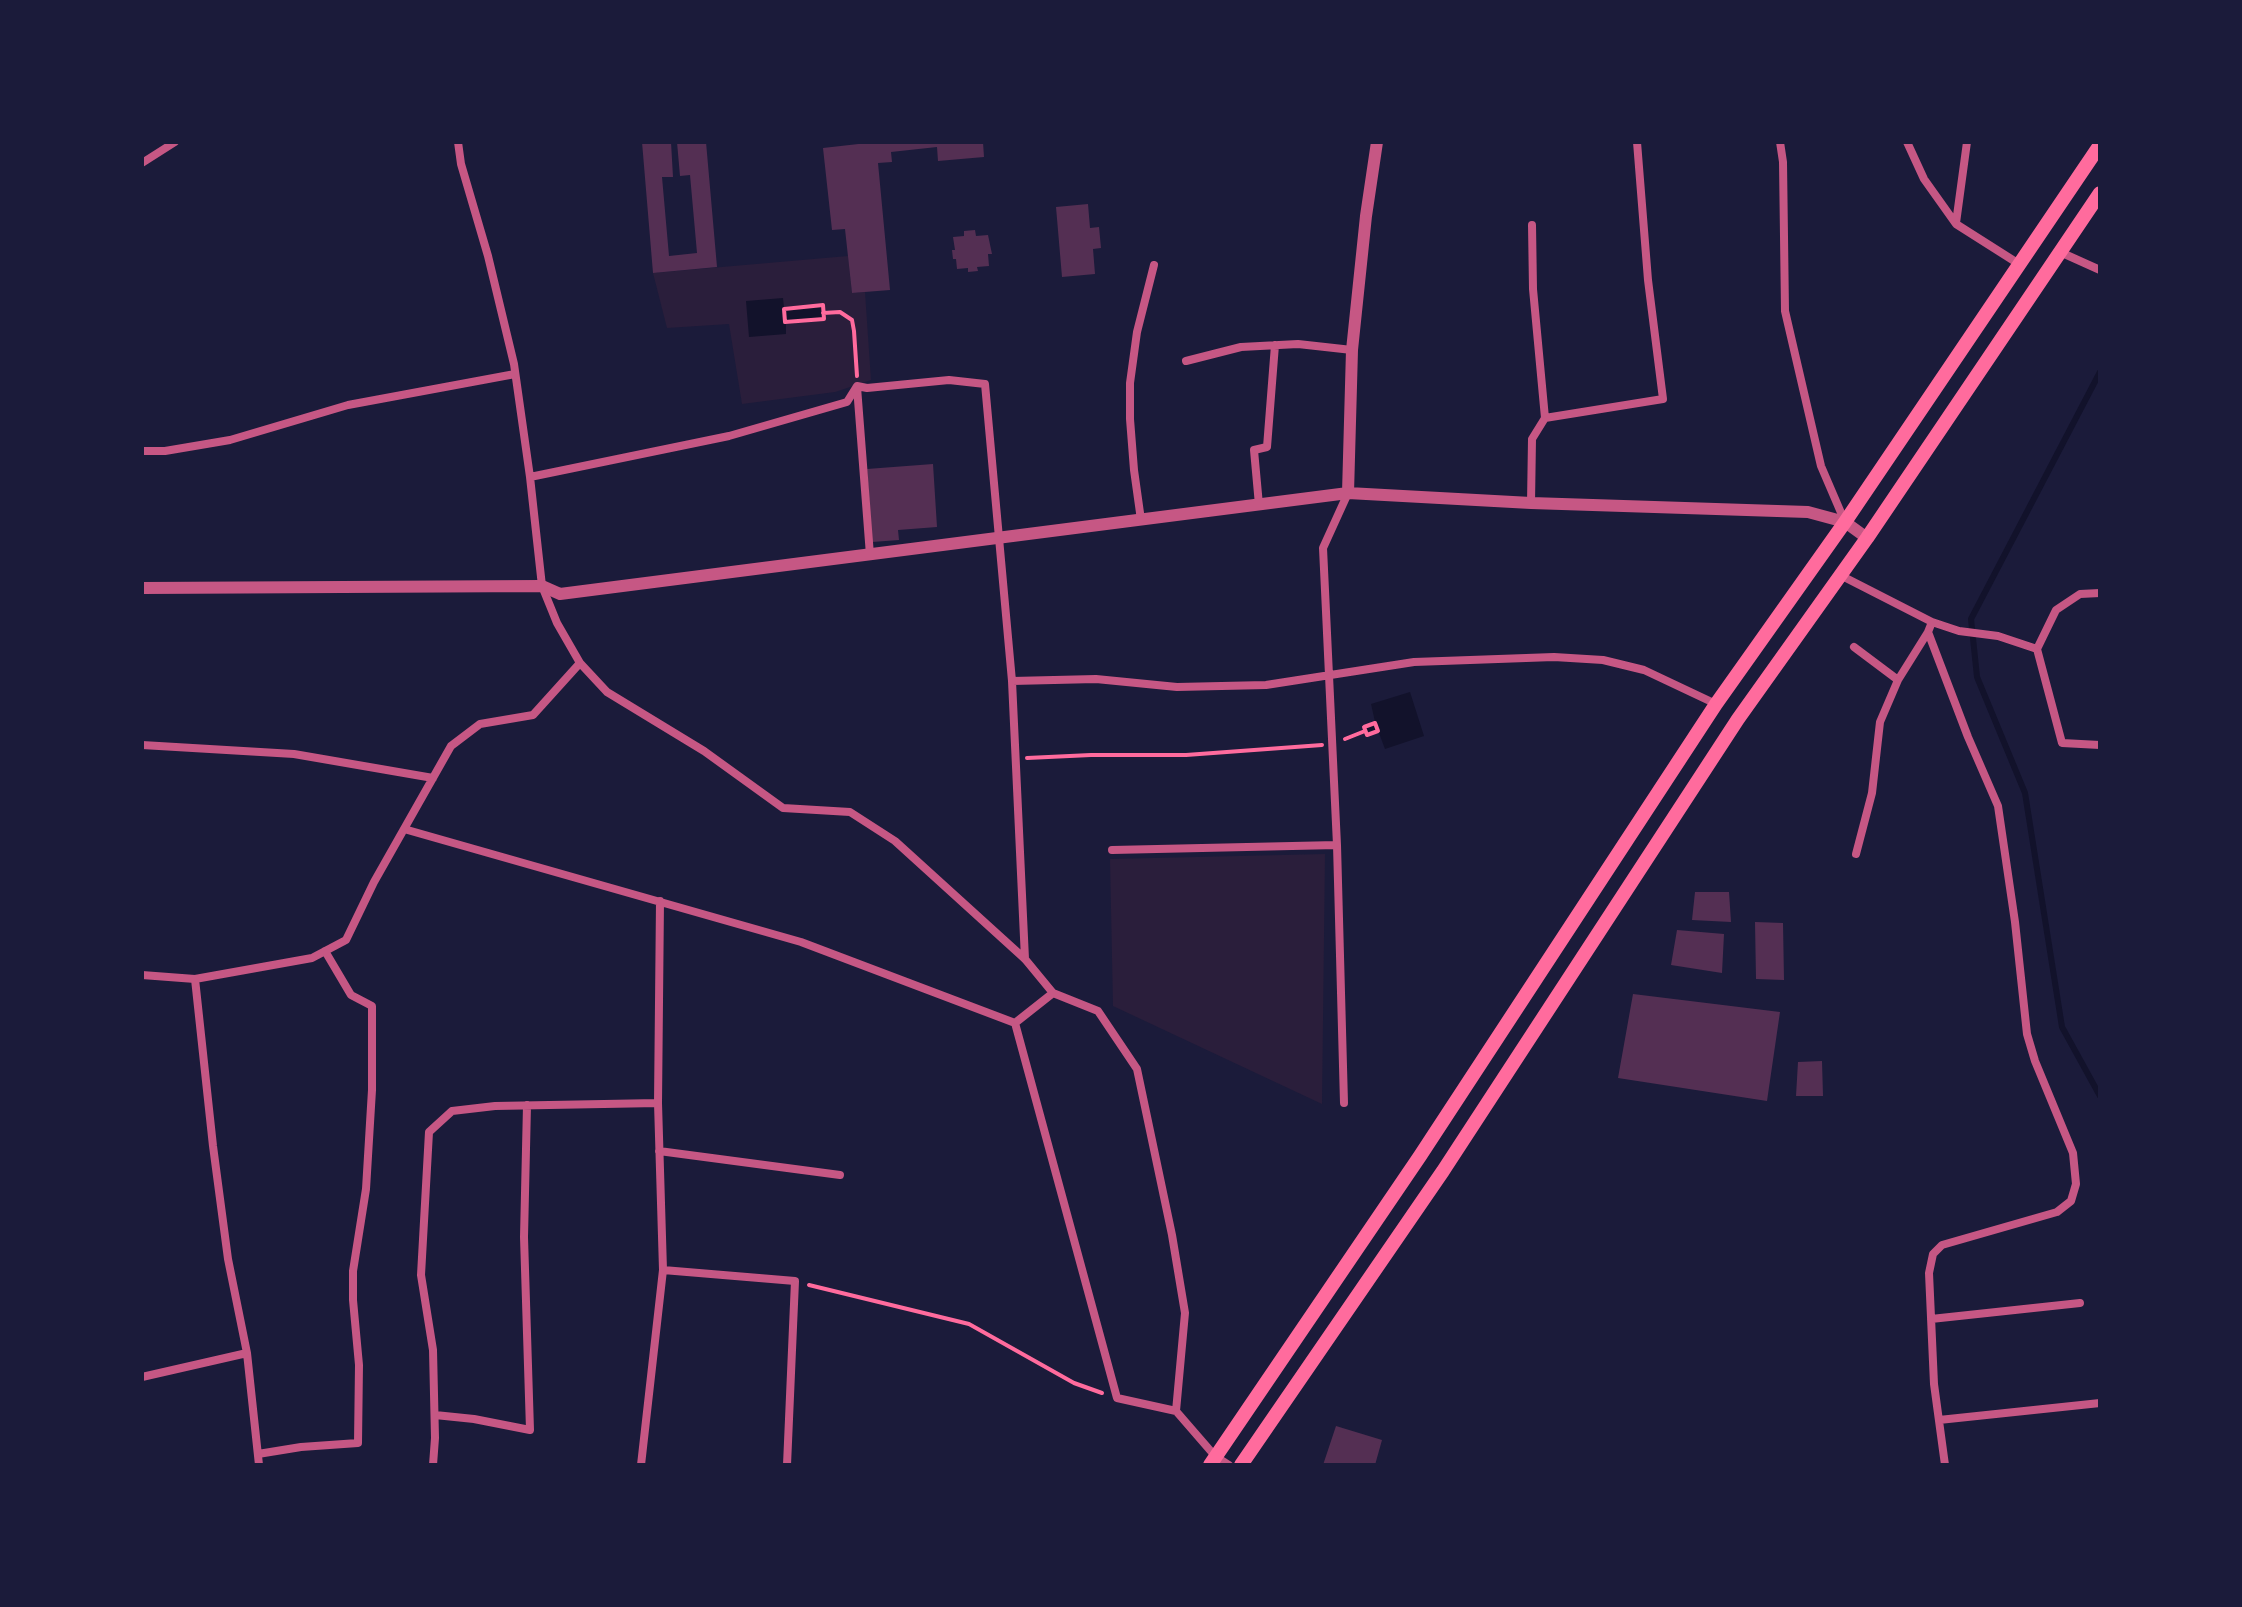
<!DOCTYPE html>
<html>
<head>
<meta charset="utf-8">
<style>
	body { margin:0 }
	#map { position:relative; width:2242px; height:1607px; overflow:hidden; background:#1b1b3a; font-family:"Sofia Sans Condensed",sans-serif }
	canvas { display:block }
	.frame { position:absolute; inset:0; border:144px solid #1b1b3a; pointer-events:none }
</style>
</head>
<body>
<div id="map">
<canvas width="2242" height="1607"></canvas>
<div class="frame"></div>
</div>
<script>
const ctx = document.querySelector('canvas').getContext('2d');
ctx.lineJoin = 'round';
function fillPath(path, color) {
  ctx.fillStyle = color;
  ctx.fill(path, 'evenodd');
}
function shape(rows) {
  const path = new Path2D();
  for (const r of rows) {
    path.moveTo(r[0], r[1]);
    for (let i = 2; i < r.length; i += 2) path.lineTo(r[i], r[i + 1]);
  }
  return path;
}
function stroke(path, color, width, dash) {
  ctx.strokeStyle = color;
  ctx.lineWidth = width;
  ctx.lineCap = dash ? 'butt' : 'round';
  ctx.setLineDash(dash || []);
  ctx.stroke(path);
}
const green = shape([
	[848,256,852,293,865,292,871,380,835,392,742,404,729,324,667,328,653,273],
	[1325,854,1322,1104,1113,1006,1110,859]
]);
const water = shape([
	[783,298,784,307,824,303,826,320,786,324,786,334,749,337,746,301],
	[1410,692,1424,736,1385,749,1379,733,1365,737,1362,726,1375,722,1371,704]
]);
const stream = shape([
	[2100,372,1971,619,1977,677,2025,793,2062,1027,2100,1096]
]);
const building = shape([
	[642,142,671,142,673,177,662,177,669,256,697,253,690,175,680,176,677,142,706,142,717,267,653,273],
	[876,142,983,142,984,157,938,161,937,147,891,152,892,162,878,163,890,290,852,293,845,229,832,230,823,148],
	[1088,204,1090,228,1099,227,1101,248,1093,249,1095,274,1062,277,1056,207],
	[975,230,976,236,988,235,992,254,988,254,989,266,977,267,978,271,968,272,968,268,957,269,956,259,953,259,952,250,955,250,953,237,964,236,964,231],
	[933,464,937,527,898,530,899,540,872,542,867,469],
	[1695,892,1729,892,1731,922,1692,920],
	[1755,922,1783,923,1784,980,1756,979],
	[1677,930,1724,934,1722,973,1671,965],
	[1633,994,1780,1012,1767,1101,1618,1078],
	[1822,1061,1823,1096,1796,1096,1798,1062],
	[1336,1426,1382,1440,1375,1465,1323,1465]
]);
const path = shape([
	[823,305,824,319,785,322,784,309,823,305],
	[823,313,840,312,852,320,854,331,857,376],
	[1375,723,1378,731,1367,735,1364,727,1375,723],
	[1345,739,1365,731],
	[1027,758,1091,755,1186,755,1322,745],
	[809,1285,969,1324,1074,1383,1102,1393]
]);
const minor = shape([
	[458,142,461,164,488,256,514,364,530,477,542,586,557,623,580,663,607,692,704,751,783,808,850,812,895,841,1025,959,1053,993,1098,1011,1137,1069,1172,1235,1185,1313,1176,1411,1215,1456,1229,1465],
	[1780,142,1783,162,1785,311,1821,466,1845,522],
	[1907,142,1924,179,1956,224,2019,264],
	[142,163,175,142],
	[1956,223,1967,142],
	[1532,225,1533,289,1545,418,1663,399,1648,280,1637,142],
	[2060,252,2100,270],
	[1186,361,1241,347,1298,344,1352,350],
	[857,387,870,555],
	[142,451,165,451,230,440,348,405,515,374],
	[530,477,729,436,847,402,857,386,867,388,949,380,985,384,1012,681,1025,959],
	[1531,503,1532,439,1545,418],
	[1259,505,1254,450,1267,447,1275,345],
	[1141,520,1134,470,1130,419,1130,383,1137,332,1154,265],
	[1840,575,1932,622,1959,631,1998,636,2037,649,2062,743,2100,745],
	[1932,622,1928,632,1968,737,1998,806,2015,922,2027,1034,2035,1061,2073,1153,2076,1184,2071,1201,2057,1212,1942,1245,1933,1254,1929,1273,1934,1384,1945,1465],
	[1854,647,1898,680,1928,632],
	[2037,649,2056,610,2080,594,2100,593],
	[1012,681,1096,679,1177,687,1266,685,1414,662,1554,657,1603,660,1644,670,1716,704],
	[142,745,294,754,433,778],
	[404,829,801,942,1015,1023,1053,993],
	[1112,850,1337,845],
	[1856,854,1872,793,1880,722,1898,680],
	[142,975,195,979,312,958,346,940,374,882,451,746,480,724,533,715,580,663],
	[195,979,213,1146,228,1259,247,1353,259,1465],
	[1015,1023,1117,1398,1176,1411],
	[1344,1103,1337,845,1323,548,1348,493],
	[659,1151,840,1175],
	[663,1270,795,1281,787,1465],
	[1931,1319,2080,1303],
	[142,1377,247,1353],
	[435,1415,474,1419,530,1430,524,1237,527,1105],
	[1939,1420,2100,1403],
	[258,1454,301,1447,358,1443,359,1365,353,1300,353,1271,366,1189,372,1090,372,1006,351,995,325,951],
	[433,1465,435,1438,433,1350,421,1275,429,1132,452,1111,495,1106,658,1103],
	[641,1465,663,1270,658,1103,660,901]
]);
const tertiary = shape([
	[1348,493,1352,350,1366,216,1377,142],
	[142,588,542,586,560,594,1348,493,1531,503,1808,512,1845,522,1867,538]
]);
const primary = shape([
	[1210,1465,1420,1156,1716,704,1845,522,2100,145],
	[1241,1465,1443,1171,1738,719,1867,538,2100,193]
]);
fillPath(green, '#2a1e3b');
fillPath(water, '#12122b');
stroke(stream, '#12122b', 6);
fillPath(building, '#542f53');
stroke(path, '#ff6b9d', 4);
stroke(minor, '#c65784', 8);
stroke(tertiary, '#c65784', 12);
stroke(primary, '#ff6b9d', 14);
</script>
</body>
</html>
